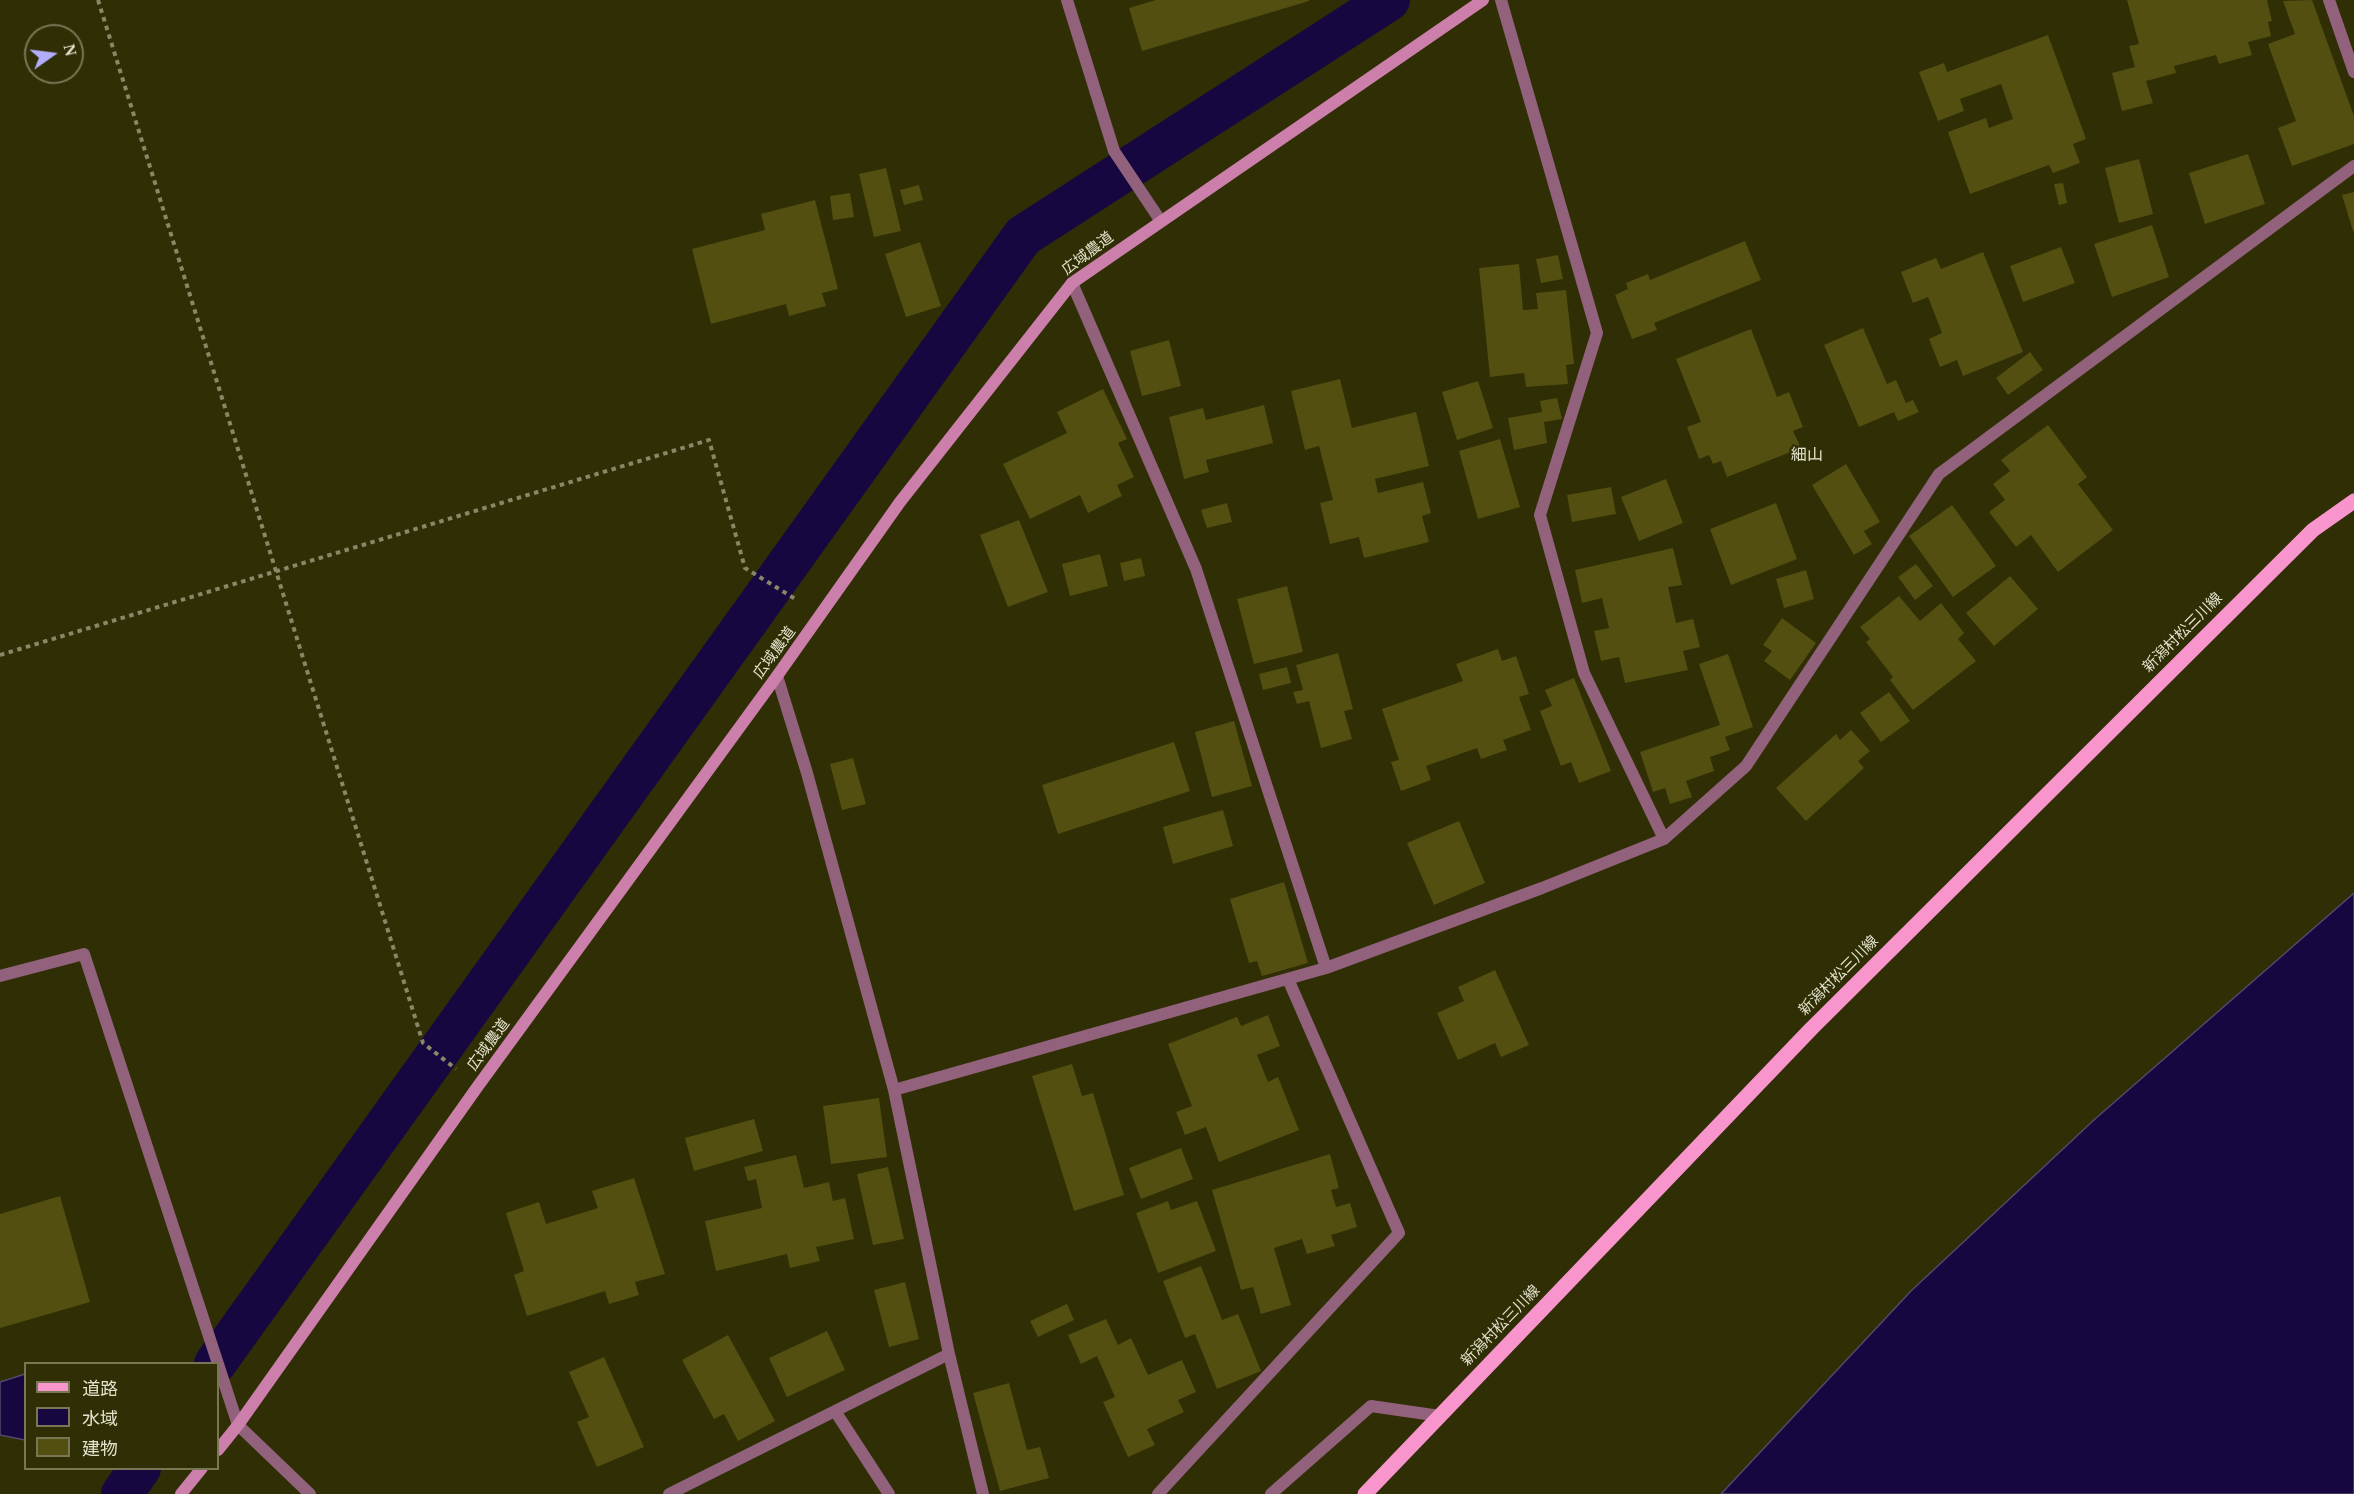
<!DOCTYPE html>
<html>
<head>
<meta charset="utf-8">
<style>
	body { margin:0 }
	#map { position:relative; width:2354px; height:1494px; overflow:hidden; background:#302e05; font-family:"Times New Roman","Noto Sans JP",serif }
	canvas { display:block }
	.legend { position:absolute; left:24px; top:1362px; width:195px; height:108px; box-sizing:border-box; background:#302e05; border:2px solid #787655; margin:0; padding:8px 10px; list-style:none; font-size:18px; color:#e3e3cd }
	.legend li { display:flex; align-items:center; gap:12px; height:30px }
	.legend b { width:30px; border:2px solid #787655 }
	.north { position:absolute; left:24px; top:24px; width:60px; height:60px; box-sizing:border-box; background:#302e05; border:2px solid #787655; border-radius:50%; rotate:76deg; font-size:16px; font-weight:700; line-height:24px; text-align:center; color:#e3e3cd }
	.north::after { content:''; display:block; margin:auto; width:21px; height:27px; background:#b1adfa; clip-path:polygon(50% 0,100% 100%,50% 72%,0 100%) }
</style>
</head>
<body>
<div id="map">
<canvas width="2354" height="1494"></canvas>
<ul class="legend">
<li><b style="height:8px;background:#f995cd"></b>道路</li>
<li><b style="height:16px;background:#160741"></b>水域</li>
<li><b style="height:16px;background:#524f10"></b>建物</li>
</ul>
<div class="north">N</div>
</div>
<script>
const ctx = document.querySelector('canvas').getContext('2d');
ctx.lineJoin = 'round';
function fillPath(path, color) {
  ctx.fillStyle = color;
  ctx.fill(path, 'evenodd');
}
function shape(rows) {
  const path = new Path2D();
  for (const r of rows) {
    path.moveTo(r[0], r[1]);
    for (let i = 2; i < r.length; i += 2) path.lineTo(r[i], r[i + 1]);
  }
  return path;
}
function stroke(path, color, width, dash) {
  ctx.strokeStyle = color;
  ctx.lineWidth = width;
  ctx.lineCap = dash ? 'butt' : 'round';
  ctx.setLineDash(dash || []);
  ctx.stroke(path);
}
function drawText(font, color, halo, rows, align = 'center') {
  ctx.font = font + ' "Times New Roman","Noto Sans JP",serif';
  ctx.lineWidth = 4.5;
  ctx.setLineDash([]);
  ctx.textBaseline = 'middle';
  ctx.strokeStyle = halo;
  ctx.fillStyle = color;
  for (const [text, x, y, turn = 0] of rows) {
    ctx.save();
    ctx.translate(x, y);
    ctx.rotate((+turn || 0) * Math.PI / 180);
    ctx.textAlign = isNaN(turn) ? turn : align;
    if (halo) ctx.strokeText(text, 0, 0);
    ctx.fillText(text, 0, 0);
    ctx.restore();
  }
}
const water = shape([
	[2354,893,2354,1494,1721,1494,1911,1291,2095,1119,2354,893],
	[25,1374,25,1440,0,1435,0,1382,25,1374]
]);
const canal = shape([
	[215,1364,1023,236,1389,0],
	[122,1494,140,1468]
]);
const building = shape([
	[1156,0,1309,0,1309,1,1142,51,1129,8],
	[2127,0,2267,0,2272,21,2268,22,2271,36,2248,42,2252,55,2219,64,2216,55,2174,66,2176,73,2146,81,2153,103,2122,111,2112,73,2135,67,2129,46,2139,44],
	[2312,0,2354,116,2354,144,2292,166,2278,128,2296,121,2268,44,2295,34,2283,1],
	[2048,35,2086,139,2073,144,2080,163,2053,173,2049,165,1970,194,1948,132,1986,118,1989,128,2013,119,2001,84,1960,99,1964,111,1938,121,1919,72,1944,63,1947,72],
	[2248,154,2265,204,2205,224,2189,173],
	[2139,159,2153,214,2119,223,2105,168],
	[886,168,901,231,874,237,859,174],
	[2063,183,2067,203,2059,205,2054,184],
	[919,185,923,200,904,205,900,190],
	[2354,192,2354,231,2353,231,2342,195],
	[850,193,854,217,833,220,830,196],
	[815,200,838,289,822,293,826,306,789,316,786,304,711,324,692,249,765,230,761,214],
	[2152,225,2169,277,2112,297,2094,244],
	[1745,241,1761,280,1654,323,1657,330,1632,339,1615,295,1628,289,1626,283,1648,274,1650,280],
	[920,242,941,306,906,317,885,254],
	[2061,247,2075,283,2023,302,2010,266],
	[1983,252,2023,352,1963,376,1957,360,1940,367,1929,339,1942,333,1928,297,1913,303,1901,272,1936,258,1941,269],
	[1558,255,1563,279,1541,283,1536,259],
	[1519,264,1523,310,1538,309,1536,293,1566,290,1574,364,1566,365,1568,384,1526,387,1524,373,1490,377,1479,268],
	[1863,328,1887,384,1896,380,1906,403,1913,400,1919,412,1898,421,1894,412,1859,427,1824,345],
	[1751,329,1777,397,1789,392,1803,427,1793,431,1801,448,1727,477,1721,461,1713,464,1709,455,1699,459,1687,427,1701,422,1676,359],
	[1169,340,1181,386,1142,396,1130,351],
	[2030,352,2043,370,2008,395,1996,378],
	[1340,379,1352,428,1416,412,1429,466,1375,479,1378,493,1423,482,1431,513,1422,516,1429,542,1364,558,1359,537,1330,544,1320,503,1333,500,1319,446,1305,450,1291,391],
	[1478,381,1493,428,1457,440,1442,392],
	[1103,389,1127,439,1118,443,1134,477,1117,485,1122,496,1088,513,1080,495,1030,519,1003,464,1067,433,1057,412],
	[1557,398,1562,419,1544,422,1547,443,1514,450,1508,418,1542,412,1540,401],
	[1264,405,1273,443,1206,460,1209,472,1184,479,1169,417,1203,408,1206,420],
	[2048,425,2087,477,2078,484,2113,530,2058,572,2031,535,2016,547,1989,512,2005,500,1993,484,2010,471,2001,460],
	[1500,439,1520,507,1478,519,1459,451],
	[1846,464,1880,522,1864,531,1872,544,1854,555,1812,485],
	[1666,479,1683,523,1639,541,1621,497],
	[1611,487,1616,514,1572,522,1567,495],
	[1227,503,1232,522,1207,528,1201,510],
	[1776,503,1797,559,1731,585,1710,529],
	[1952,505,1996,566,1953,597,1909,536],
	[1019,520,1048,592,1008,607,980,535],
	[1673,548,1682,585,1668,587,1676,623,1693,619,1700,647,1683,651,1688,670,1625,683,1619,657,1601,661,1594,631,1609,628,1602,598,1582,603,1575,570],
	[1100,554,1108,586,1070,596,1062,564],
	[1141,558,1145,576,1124,581,1120,563],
	[1916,564,1933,586,1915,600,1898,577],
	[1806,570,1814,599,1784,608,1776,579],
	[2010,576,2038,609,1994,646,1966,613],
	[1287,586,1303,652,1254,664,1237,599],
	[1899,596,1920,621,1941,603,1964,633,1958,639,1976,661,1913,710,1890,680,1893,677,1866,642,1870,639,1860,627],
	[1782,618,1816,643,1790,680,1764,661,1772,651,1763,645],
	[1498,649,1502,661,1516,656,1529,694,1519,697,1531,730,1503,740,1507,750,1481,759,1477,748,1426,766,1431,780,1401,791,1391,762,1399,760,1382,709,1463,681,1456,664],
	[1338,653,1353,709,1344,711,1352,739,1321,748,1309,701,1297,704,1293,692,1303,690,1296,665],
	[1728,654,1753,727,1725,737,1730,750,1710,757,1714,771,1686,781,1692,797,1670,804,1665,788,1653,792,1640,752,1720,725,1699,664],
	[1287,667,1291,683,1263,690,1259,674],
	[1574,678,1611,771,1579,783,1571,762,1561,766,1540,711,1552,706,1545,690],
	[1889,692,1910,721,1881,742,1860,713],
	[1234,721,1252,786,1212,797,1195,732],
	[1851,730,1870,751,1858,761,1864,768,1806,821,1776,788,1836,734,1840,740],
	[1174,742,1190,791,1058,834,1042,785],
	[853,758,866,804,842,810,830,764],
	[1223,810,1233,846,1173,864,1163,827],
	[1459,821,1485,883,1434,905,1407,843],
	[1284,882,1308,963,1262,976,1257,961,1249,963,1230,899],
	[1495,970,1529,1045,1501,1057,1495,1043,1458,1060,1437,1013,1464,1001,1458,987],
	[1268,1015,1280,1046,1257,1055,1268,1082,1278,1077,1299,1130,1219,1162,1206,1127,1185,1135,1176,1112,1192,1106,1168,1044,1237,1017,1241,1026],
	[1072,1064,1082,1096,1093,1093,1124,1195,1074,1211,1032,1076],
	[879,1098,887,1157,831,1164,823,1106],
	[754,1119,763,1151,694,1171,685,1138],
	[1181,1148,1193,1179,1141,1199,1129,1168],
	[1330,1154,1339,1188,1331,1190,1336,1207,1350,1203,1357,1227,1331,1235,1335,1246,1307,1254,1302,1239,1274,1248,1291,1305,1261,1314,1253,1287,1241,1290,1212,1190],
	[796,1155,804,1188,829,1182,833,1201,845,1198,854,1239,816,1247,820,1261,790,1268,787,1254,716,1271,705,1221,762,1208,756,1179,748,1181,744,1167],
	[888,1167,904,1239,873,1245,857,1174],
	[634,1178,665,1274,635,1282,639,1295,609,1304,605,1291,527,1316,514,1275,524,1271,506,1213,539,1202,546,1224,598,1208,592,1191],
	[60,1196,90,1302,0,1328,0,1214],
	[1168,1201,1171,1210,1197,1201,1216,1251,1158,1273,1136,1213],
	[1201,1266,1222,1320,1238,1314,1261,1371,1217,1389,1195,1334,1185,1338,1163,1281],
	[905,1282,919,1339,889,1347,874,1290],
	[1067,1304,1074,1320,1038,1337,1030,1321],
	[1106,1319,1118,1345,1131,1338,1148,1375,1182,1360,1196,1392,1178,1400,1184,1412,1147,1429,1155,1445,1128,1457,1103,1402,1115,1397,1097,1356,1081,1364,1068,1335],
	[827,1331,845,1370,787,1397,769,1358],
	[728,1335,775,1421,738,1441,724,1414,714,1419,682,1360],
	[604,1357,644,1447,597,1467,577,1422,589,1417,569,1372],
	[1009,1383,1027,1450,1040,1447,1049,1478,1000,1491,973,1393]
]);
const path = shape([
	[98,0,423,1043,456,1069],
	[0,655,709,440,745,568,797,600]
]);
const street = shape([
	[1067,0,1114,151,1160,220],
	[1501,0,1597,333,1540,515,1584,673,1664,839],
	[2329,0,2354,72],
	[1072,283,1196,569,1326,968],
	[777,676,807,773,894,1090,949,1354,835,1411,889,1494],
	[0,976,84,954,238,1425,310,1494],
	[894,1090,1326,968,1542,888,1664,839,1746,766,1939,474,2354,166],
	[949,1354,983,1494],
	[669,1494,835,1411],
	[1158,1494,1399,1233,1288,979],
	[1271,1494,1371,1406,1440,1416]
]);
const secondary = shape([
	[218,1450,238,1425,478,1086,777,676,900,502,1072,283,1483,0],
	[181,1494,202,1468]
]);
const primary = shape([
	[1365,1494,1811,1029,2313,530,2354,501]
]);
const streetNames = [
	["広域農道",1088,254,-37],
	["新潟村松三川線",2183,633,-45],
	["広域農道",775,653,-54],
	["新潟村松三川線",1839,976,-45],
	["広域農道",489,1045,-54],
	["新潟村松三川線",1501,1326,-46]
];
const neighbourhoodNames = [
	["細山",1807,456]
];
fillPath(water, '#160741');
stroke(water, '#54496b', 1.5);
stroke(canal, '#160741', 42);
fillPath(building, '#524f10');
stroke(path, '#888767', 4, [4.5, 4.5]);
stroke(street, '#92627c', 12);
stroke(secondary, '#cc7faa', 12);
stroke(primary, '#f995cd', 15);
drawText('15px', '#e3e3cd', '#302e05', streetNames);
drawText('16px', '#e3e3cd', '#302e05', neighbourhoodNames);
</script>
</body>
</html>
